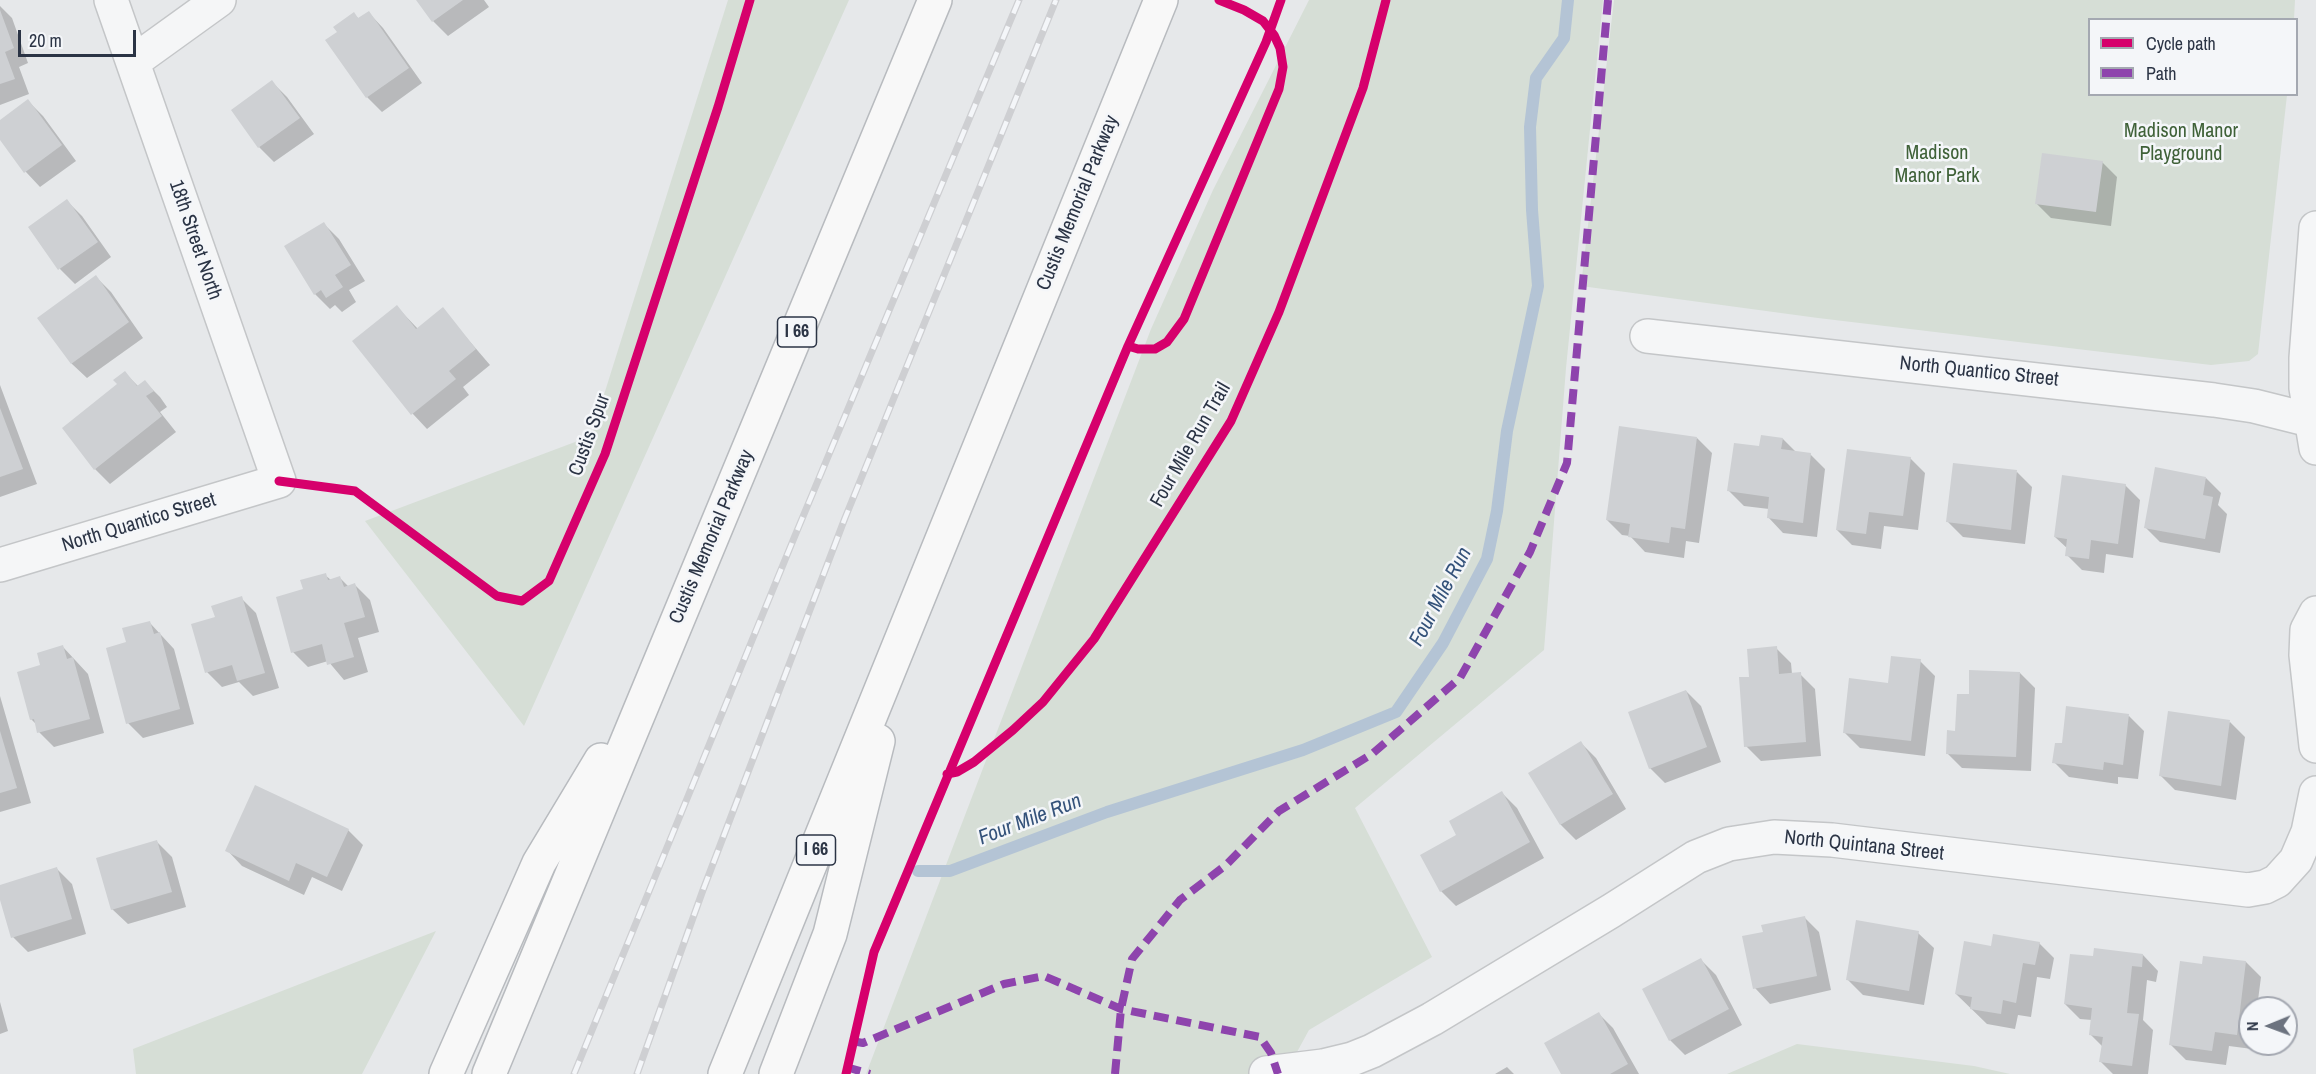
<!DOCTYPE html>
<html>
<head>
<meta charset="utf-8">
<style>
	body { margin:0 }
	#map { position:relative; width:2316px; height:1074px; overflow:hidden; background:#e6e8ea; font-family:"Archivo Narrow",sans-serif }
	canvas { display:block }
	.legend { position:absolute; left:2088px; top:18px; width:210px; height:78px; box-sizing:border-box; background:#f4f6f9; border:2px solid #a4a8b1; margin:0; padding:8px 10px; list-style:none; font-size:18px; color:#2b3445 }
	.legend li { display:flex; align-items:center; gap:12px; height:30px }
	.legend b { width:30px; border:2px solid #a4a8b1 }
	.north { position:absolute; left:2238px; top:996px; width:60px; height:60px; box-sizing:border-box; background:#f4f6f9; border:2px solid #a4a8b1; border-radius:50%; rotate:269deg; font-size:16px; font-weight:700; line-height:24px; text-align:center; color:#2b3445 }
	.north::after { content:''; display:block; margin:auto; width:21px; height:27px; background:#6c737f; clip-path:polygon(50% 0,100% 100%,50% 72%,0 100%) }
	.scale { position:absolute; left:18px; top:30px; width:118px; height:27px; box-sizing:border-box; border:3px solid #2b3445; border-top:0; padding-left:8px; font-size:18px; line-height:21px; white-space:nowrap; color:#2b3445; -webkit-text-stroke:4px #f4f6f9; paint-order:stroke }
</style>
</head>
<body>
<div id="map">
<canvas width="2316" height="1074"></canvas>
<ul class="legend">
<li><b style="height:8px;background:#d6006c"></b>Cycle path</li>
<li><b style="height:8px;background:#8e44ad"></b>Path</li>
</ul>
<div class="north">N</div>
<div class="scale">20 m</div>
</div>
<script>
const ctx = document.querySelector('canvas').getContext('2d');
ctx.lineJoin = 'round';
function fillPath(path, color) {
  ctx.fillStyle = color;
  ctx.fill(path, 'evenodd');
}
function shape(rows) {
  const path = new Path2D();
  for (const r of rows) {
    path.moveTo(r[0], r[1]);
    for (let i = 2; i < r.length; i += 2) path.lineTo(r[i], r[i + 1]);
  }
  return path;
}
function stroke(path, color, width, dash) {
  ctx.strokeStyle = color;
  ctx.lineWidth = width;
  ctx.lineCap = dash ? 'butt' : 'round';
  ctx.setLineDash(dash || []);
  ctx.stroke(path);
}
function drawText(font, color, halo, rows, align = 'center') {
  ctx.font = font + ' "Archivo Narrow",sans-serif';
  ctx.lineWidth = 5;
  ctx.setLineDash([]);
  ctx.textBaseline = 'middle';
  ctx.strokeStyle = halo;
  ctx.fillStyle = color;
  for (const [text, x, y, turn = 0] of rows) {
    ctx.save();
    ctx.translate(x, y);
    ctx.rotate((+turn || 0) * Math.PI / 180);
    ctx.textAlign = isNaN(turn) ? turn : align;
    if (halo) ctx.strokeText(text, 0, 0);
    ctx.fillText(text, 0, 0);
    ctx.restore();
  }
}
const green = shape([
	[728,0,849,0,524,726,365,521,591,436],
	[1309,0,1603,0,1566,368,1544,650,1355,808,1432,957,1309,1030,1285,1074,866,1074,1151,329,1213,190],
	[1614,0,2295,0,2294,19,2090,20,2090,94,2287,95,2258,354,2249,361,2211,365,1818,318,1581,286],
	[436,931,362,1074,136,1074,133,1049],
	[1797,1044,1974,1066,2010,1074,1727,1074]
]);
const shadow = shape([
	[418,0,484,0,489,7,448,36,433,21],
	[0,6,12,18,28,63,19,67,29,94,0,105],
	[369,13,383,28,422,83,382,112,367,97,339,33,354,14,359,19],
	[272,82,287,97,314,134,274,162,259,147,233,111],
	[28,101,43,116,76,161,40,187,26,172,0,137,0,122],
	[2102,162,2117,177,2111,226,2051,218,2036,203],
	[67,201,82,216,111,257,75,284,60,269],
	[324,224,339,239,365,281,349,290,356,302,342,312,335,305,330,309,315,294,286,247],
	[96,277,111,292,143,338,87,378,72,364,40,318],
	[397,307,418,329,442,309,490,365,463,387,469,395,427,429,413,414,354,341],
	[125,373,139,387,145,382,160,397,167,407,160,412,176,432,110,484,95,469,119,385],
	[0,385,37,484,0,497],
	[1697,438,1712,453,1699,543,1686,541,1684,558,1645,552,1630,536,1622,535,1607,520],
	[1783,439,1796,452,1810,454,1825,469,1817,537,1783,533,1768,517,1769,509,1744,506,1729,491,1760,448],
	[1910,458,1925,473,1918,530,1884,526,1881,549,1852,545,1837,530],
	[2017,472,2032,487,2025,544,1963,537,1948,522],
	[2206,478,2221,493,2218,505,2227,514,2220,553,2160,542,2145,527],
	[2125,485,2140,500,2133,558,2106,554,2104,573,2082,570,2067,555,2068,549,2055,537],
	[325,575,331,580,340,578,349,587,355,585,370,600,379,632,358,638,368,672,344,680,328,661,308,667,293,652,305,590],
	[241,598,256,613,279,688,253,696,239,682,222,687,207,672,217,618],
	[150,623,174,649,194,724,143,738,128,723,128,643],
	[63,647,88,674,104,733,54,747,39,732,37,725,31,719],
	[1776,648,1791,663,1792,674,1800,674,1815,689,1821,756,1761,761,1746,746,1751,678],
	[1920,661,1935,676,1925,756,1860,748,1845,733],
	[2020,673,2035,688,2031,771,1962,768,1947,753,1970,696],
	[1686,691,1701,706,1721,762,1665,783,1650,768],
	[0,696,31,803,0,812],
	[2129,716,2144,731,2138,779,2118,777,2118,784,2069,777,2054,762,2063,745],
	[2230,722,2245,737,2236,800,2175,790,2160,775],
	[1581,743,1596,758,1626,809,1576,840,1561,825,1530,773],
	[1502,793,1517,808,1544,858,1456,906,1441,891,1458,836],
	[348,830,363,845,342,891,312,877,304,895,242,866,227,850],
	[157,842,172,857,186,907,128,924,112,909],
	[57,869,72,884,86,934,28,952,13,937,0,894,0,886],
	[1804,917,1819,932,1831,990,1770,1004,1755,988,1765,933],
	[1918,933,1934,948,1924,1005,1863,995,1848,980],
	[2039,943,2054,958,2050,979,2037,977,2031,1017,2018,1015,2015,1029,1987,1024,1956,994,1992,948],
	[2143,955,2158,971,2156,982,2147,980,2143,1020,2153,1030,2148,1074,2113,1074,2101,1062,2103,1047,2090,1034,2092,1020,2080,1019,2065,1004,2094,958],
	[1701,960,1716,975,1742,1025,1685,1055,1670,1040],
	[2246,962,2261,977,2257,1008,2250,1008,2252,1049,2229,1046,2226,1065,2186,1060,2171,1045,2204,966],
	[0,1002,8,1031,0,1034],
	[1598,1013,1613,1028,1639,1074,1563,1074],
	[1507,1067,1514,1074,1495,1074]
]);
const stream = shape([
	[918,871,950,871,1107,812,1303,750,1396,712,1443,643,1487,559,1497,511,1507,431,1538,286,1532,210,1530,127,1536,78,1564,38,1568,0]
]);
const building = shape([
	[416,0,463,0,432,22],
	[0,10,14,48,5,52,15,79,0,84],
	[369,11,409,68,366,98,325,40,337,32,333,27,354,12,358,18],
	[272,80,300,118,258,148,231,110],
	[28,99,62,145,24,173,0,140,0,120],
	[2042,153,2103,161,2096,212,2035,204],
	[67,199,98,242,58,270,28,227],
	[324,222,351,265,335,275,343,287,326,298,321,290,314,295,284,246],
	[96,275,129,322,71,364,37,318],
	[397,305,416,329,443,307,476,349,449,371,456,379,411,415,352,341],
	[125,371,137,386,145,380,154,391,146,396,162,416,94,470,62,428,117,384,113,380],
	[0,408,23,469,0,477],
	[1619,426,1697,437,1685,529,1671,527,1669,543,1628,537,1630,524,1606,520],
	[1761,435,1783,438,1781,449,1811,453,1803,523,1767,518,1769,497,1727,491,1734,443,1759,446],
	[1847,449,1911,457,1903,516,1869,512,1866,534,1836,530],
	[1953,463,2017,470,2011,530,1946,522],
	[2155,467,2206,477,2203,495,2213,497,2205,539,2144,528],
	[2062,475,2126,484,2118,544,2091,540,2089,559,2065,556,2067,539,2054,537],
	[326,573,328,580,340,576,344,587,355,583,365,617,344,623,354,657,327,665,322,644,291,653,276,597,303,589,300,580],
	[242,596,265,673,237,681,232,665,205,673,191,624,215,617,211,606],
	[150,621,154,634,160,632,180,709,126,724,106,648,126,642,122,628],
	[63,645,67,659,73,657,90,719,37,733,34,719,30,720,17,672,40,665,37,653],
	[1777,646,1779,674,1801,672,1806,742,1744,747,1739,677,1749,677,1747,649],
	[1891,656,1921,659,1911,741,1843,733,1849,678,1888,683],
	[1969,670,2020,672,2016,757,1946,754,1947,730,1955,731,1957,694,1969,694],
	[1686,690,1707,747,1649,769,1628,712],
	[2066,706,2129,714,2123,765,2104,762,2103,770,2052,763,2055,743,2062,743],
	[2168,711,2230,720,2221,786,2159,776],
	[0,731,17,788,0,793],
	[1581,741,1613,794,1560,825,1528,773],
	[255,785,349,829,327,877,296,863,289,881,225,851],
	[1502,791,1530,842,1440,892,1420,855,1456,835,1449,821],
	[157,840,172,892,111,910,96,858],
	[57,867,72,919,11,938,0,900,0,885],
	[1805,916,1817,976,1753,989,1742,936,1763,932,1761,925],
	[1856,920,1919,931,1909,991,1846,980],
	[1993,934,2040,942,2035,965,2023,963,2016,1003,2003,1000,2001,1014,1970,1009,1972,997,1955,994,1964,941,1991,946],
	[2094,948,2143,954,2142,967,2132,966,2127,1013,2139,1014,2132,1066,2099,1062,2103,1037,2089,1035,2092,1008,2064,1004,2070,954,2093,956],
	[2203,956,2246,961,2237,1035,2215,1032,2212,1051,2169,1045,2180,961,2202,964],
	[1701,958,1729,1009,1669,1041,1642,989],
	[1599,1012,1628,1064,1610,1074,1561,1074,1544,1043]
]);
const minor = shape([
	[133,62,219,0],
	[2316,228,2306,358,2306,388,2316,448],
	[1647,336,2214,400,2254,406,2310,420],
	[0,565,279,481,111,0],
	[2316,613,2307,630,2306,655,2316,746],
	[1266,1073,1323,1066,1352,1059,1372,1051,1432,1019,1611,911,1696,857,1729,844,1774,837,1832,840,2248,890,2265,887,2277,881,2296,860,2308,832,2316,793]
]);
const highway = shape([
	[446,1074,539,863,601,760],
	[489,1074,935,0],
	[725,1074,1161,0],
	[776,1074,830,934,878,741]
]);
const rail = shape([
	[574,1074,794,538,1019,0],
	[637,1074,703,890,845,518,1056,0]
]);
const quiet = shape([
	[852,1041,863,1043,1004,984,1044,976,1121,1009,1260,1037,1271,1053,1278,1074],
	[846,1067,870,1074],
	[1115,1074,1121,1009,1132,959,1180,900,1226,865,1279,811,1372,754,1460,678,1530,552,1567,463,1608,0]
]);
const cycleway = shape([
	[1128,346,1138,349,1155,349,1167,342,1184,319,1279,89,1283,67,1280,48,1274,35,1263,21,1244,10,1219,0],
	[279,481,355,491,497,596,522,601,549,581,605,454,718,107,750,0],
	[947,774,957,772,974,762,1013,730,1043,702,1094,639,1231,421,1279,312,1363,88,1386,0],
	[846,1074,874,952,1128,346,1266,42,1281,0]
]);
const shields = [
	[797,332,39],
	[816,850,39]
];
const shieldNames = [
	["I 66",797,332],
	["I 66",816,850]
];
const parkNames = [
	["Madison Manor",2181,132],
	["Playground",2181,155],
	["Madison",1937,154],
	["Manor Park",1937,177]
];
const streetNames = [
	["Custis Memorial Parkway",1078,203,-68],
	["18th Street North",195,240,71],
	["North Quantico Street",1979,372,6],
	["Custis Spur",590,435,-70],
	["Four Mile Run Trail",1191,445,-60],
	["North Quantico Street",139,523,-17],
	["Custis Memorial Parkway",712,537,-67],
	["North Quintana Street",1864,846,6]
];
const waterNames = [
	["Four Mile Run",1441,597,-62],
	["Four Mile Run",1030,820,-21]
];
fillPath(green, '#d6ded6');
fillPath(shadow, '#0003');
stroke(stream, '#b4c4d5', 12);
fillPath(building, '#ced0d3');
stroke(minor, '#c4c6c8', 36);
stroke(highway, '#b8bbbf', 36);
stroke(minor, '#f5f6f7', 33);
stroke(highway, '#f8f8f8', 33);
stroke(rail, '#cecfd2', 7);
stroke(rail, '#f4f6f9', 4.5, [14]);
stroke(quiet, '#8e44ad', 8, [15, 8]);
stroke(cycleway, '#d6006c', 9);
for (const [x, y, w] of shields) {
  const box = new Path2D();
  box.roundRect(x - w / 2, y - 15, w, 30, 4.5);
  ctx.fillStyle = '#f4f6f9';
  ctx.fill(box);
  stroke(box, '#2b3445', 1.5);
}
drawText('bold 18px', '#2b3445', null, shieldNames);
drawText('20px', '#3f6138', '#f4f6f9', parkNames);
drawText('20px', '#2b3445', '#f4f6f9', streetNames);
drawText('italic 21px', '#34527a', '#f4f6f9', waterNames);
</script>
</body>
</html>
